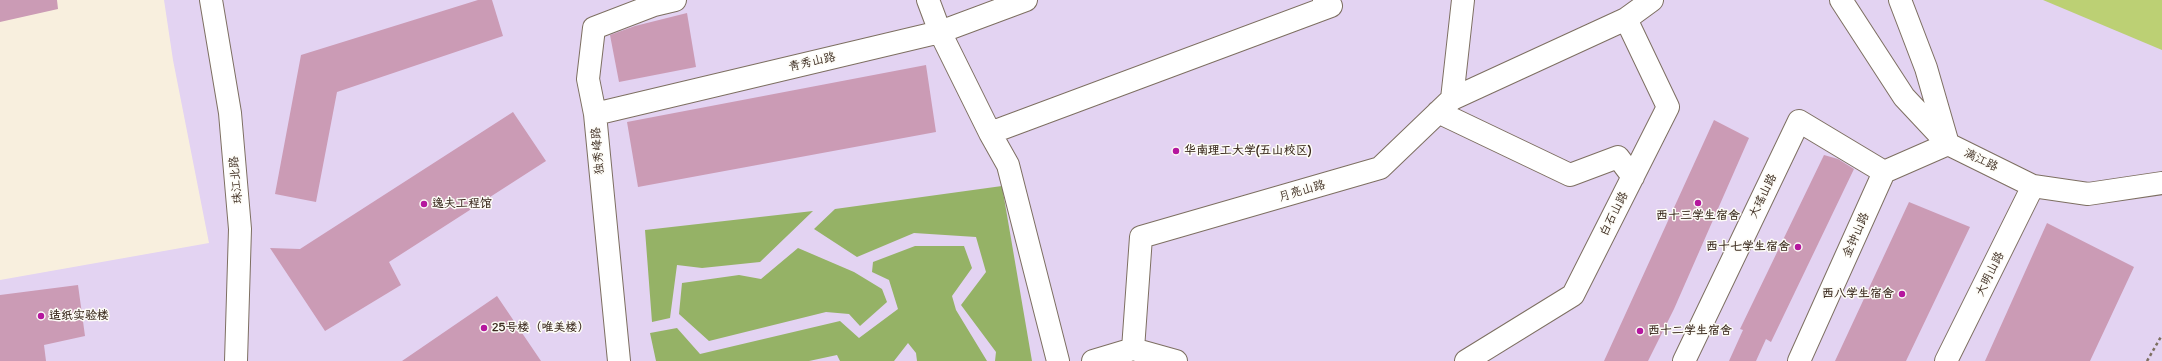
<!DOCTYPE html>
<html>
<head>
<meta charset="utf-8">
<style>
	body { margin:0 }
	canvas { display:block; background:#f8efde }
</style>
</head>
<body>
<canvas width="2162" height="361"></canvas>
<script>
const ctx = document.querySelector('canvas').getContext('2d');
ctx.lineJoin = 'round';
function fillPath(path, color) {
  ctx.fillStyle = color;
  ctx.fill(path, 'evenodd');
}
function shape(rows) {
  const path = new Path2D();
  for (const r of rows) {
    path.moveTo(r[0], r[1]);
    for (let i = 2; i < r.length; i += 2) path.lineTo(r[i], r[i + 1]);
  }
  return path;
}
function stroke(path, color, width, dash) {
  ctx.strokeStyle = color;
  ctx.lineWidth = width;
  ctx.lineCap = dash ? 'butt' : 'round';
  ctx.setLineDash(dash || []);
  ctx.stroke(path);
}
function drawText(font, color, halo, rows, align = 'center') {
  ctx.font = font + ' Delius,"LXGW WenKai TC",sans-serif';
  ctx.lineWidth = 3;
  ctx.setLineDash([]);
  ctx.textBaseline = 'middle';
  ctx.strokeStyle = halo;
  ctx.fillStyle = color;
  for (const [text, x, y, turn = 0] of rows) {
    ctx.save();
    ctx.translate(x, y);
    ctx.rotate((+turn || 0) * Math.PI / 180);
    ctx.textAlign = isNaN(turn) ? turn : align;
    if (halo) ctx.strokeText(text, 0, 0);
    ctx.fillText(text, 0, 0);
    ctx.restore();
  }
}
const built = shape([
	[164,0,2162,0,2162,361,0,361,0,280,209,243,173,60]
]);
const green = shape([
	[2043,0,2162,0,2162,50]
]);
const forest = shape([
	[1002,186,1032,361,995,361,996,352,961,305,986,272,976,237,914,233,857,257,814,229,835,209],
	[813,211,760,262,702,268,677,265,670,318,652,322,645,230],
	[915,246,964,246,972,268,952,296,956,310,987,361,917,361,916,353,908,343,894,361,840,361,837,355,809,361,656,361,650,333,677,328,700,354,840,321,859,338,898,309,889,280,872,272,873,262],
	[798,248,854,272,882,289,887,302,860,326,849,314,826,312,709,341,679,314,682,283,739,275,761,279]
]);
const building = shape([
	[0,0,57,0,58,9,0,22],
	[478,0,492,0,503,36,337,92,316,202,275,194,301,55],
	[687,13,696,67,619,82,610,35,635,26],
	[926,65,936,132,638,187,627,122],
	[513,112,546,161,389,262,401,285,325,331,270,248,300,249],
	[1714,120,1749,138,1674,309,1648,361,1604,361],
	[1824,155,1838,159,1854,169,1771,342,1766,339,1756,361,1729,361,1743,330,1740,329],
	[1909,202,1970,227,1906,361,1835,361],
	[2047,223,2134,267,2090,361,1985,361],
	[78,285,85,336,44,345,46,361,0,361,0,295],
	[497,296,541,361,402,361]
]);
const path = shape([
	[2147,361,2162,335]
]);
const street = shape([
	[211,0,230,113,240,229,236,361],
	[928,0,940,32,990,133,1008,165,1058,361],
	[1900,0,1926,68,1948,144,2033,186,2088,194,2162,183],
	[1452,99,1626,19,1652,0],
	[1438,112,1570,175,1618,157,1633,177],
	[595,114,940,32,1026,0],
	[990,133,1331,6,1324,0],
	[1133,349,1141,237,1380,168,1452,99,1463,0],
	[619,361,595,114,588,79,594,28,654,5,675,0],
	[1093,361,1133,349,1176,361],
	[1466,361,1573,295,1668,107,1626,19],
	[1684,361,1799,121,1884,172],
	[1799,361,1884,172,1948,144,1904,97,1841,0],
	[1946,361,2033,186]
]);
const markers = [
	[1176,151,4,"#b5179e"],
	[1698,203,4,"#b5179e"],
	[424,204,4,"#b5179e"],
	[1798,247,4,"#b5179e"],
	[1902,294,4,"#b5179e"],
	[41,316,4,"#b5179e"],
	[484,328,4,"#b5179e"],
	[1640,331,4,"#b5179e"]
];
const streetNames = [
	["青秀山路",812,62,-13],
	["独秀峰路",598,151,-95],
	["漓江路",1981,160,26],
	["珠江北路",236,180,-95],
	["月亮山路",1302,191,-16],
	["大瑶山路",1763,196,-64],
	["白石山路",1614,214,-63],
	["金钟山路",1856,235,-66],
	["大明山路",1990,274,-63]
];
const poiNames = [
	["华南理工大学(五山校区)",1184,151],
	["逸夫工程馆",432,204],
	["西十三学生宿舍",1698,216,"center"],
	["西十七学生宿舍",1790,247,"right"],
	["西八学生宿舍",1894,294,"right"],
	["造纸实验楼",49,316],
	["25号楼（唯美楼）",492,328],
	["西十二学生宿舍",1648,331]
];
fillPath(built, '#e3d3f2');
fillPath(green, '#bcd074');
fillPath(forest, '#95b266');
fillPath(building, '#cb9bb5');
stroke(street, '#7d6f61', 24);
stroke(path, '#7d6f61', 2.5, [3, 3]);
stroke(street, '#fff', 22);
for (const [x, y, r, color] of markers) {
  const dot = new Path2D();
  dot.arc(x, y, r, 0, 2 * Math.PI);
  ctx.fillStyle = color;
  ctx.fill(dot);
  stroke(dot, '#fdfcf7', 1.5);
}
drawText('12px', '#3b2a1e', '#fdfcf7', streetNames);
drawText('bold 12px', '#3b2a1e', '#fdfcf7', poiNames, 'left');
</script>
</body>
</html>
